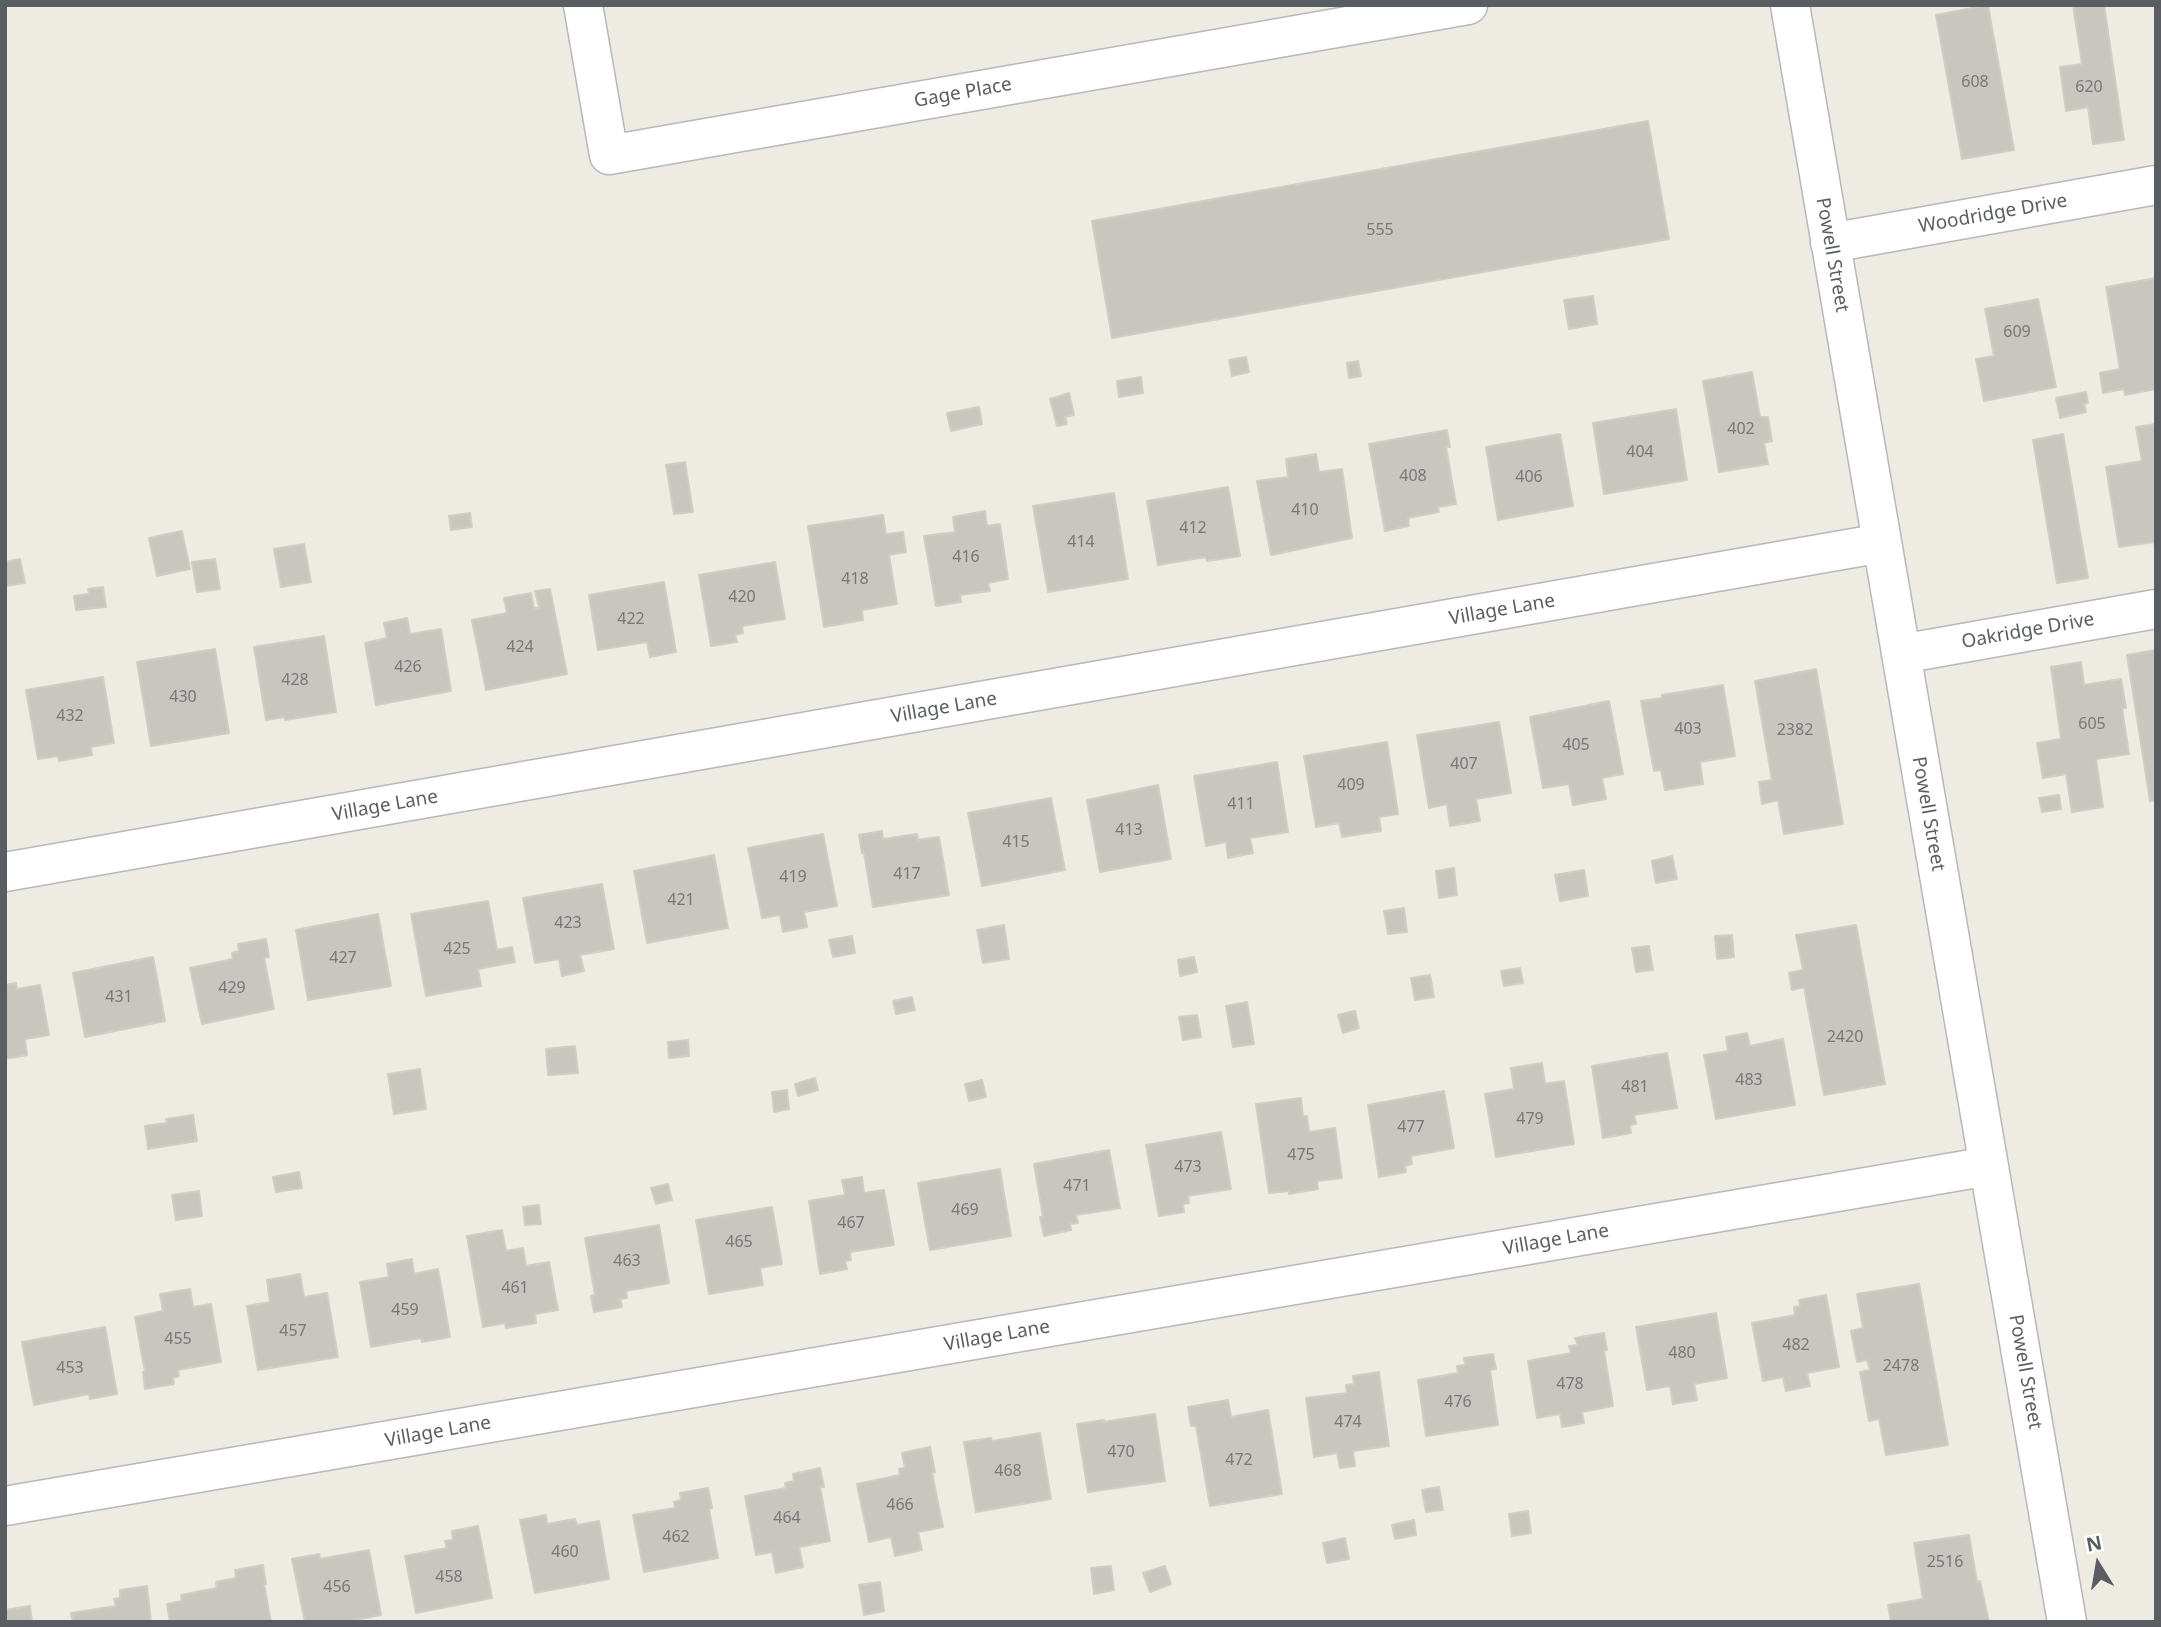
<!DOCTYPE html>
<html>
<head>
<meta charset="utf-8">
<style>
	body { margin:0 }
	#map { position:relative; width:2161px; height:1627px; overflow:hidden; background:#eeebe2; font-family:"Noto Sans",sans-serif }
	canvas { display:block }
	.frame { position:absolute; inset:0; border:7px solid #5a5e63; pointer-events:none }
	.north { position:absolute; left:2063px; top:1529px; width:70px; height:70px; -webkit-text-stroke:5px #fff; paint-order:stroke; rotate:349deg; font-size:19px; font-weight:700; line-height:28px; text-align:center; color:#5a5e63 }
	.north::after { content:''; display:block; margin:auto; width:24px; height:32px; background:#5a5e63; clip-path:polygon(50% 0,100% 100%,50% 72%,0 100%) }
</style>
</head>
<body>
<div id="map">
<canvas width="2161" height="1627"></canvas>
<div class="frame"></div>
<div class="north">N</div>
</div>
<script>
const ctx = document.querySelector('canvas').getContext('2d');
ctx.lineJoin = 'round';
function fillPath(path, color) {
  ctx.fillStyle = color;
  ctx.fill(path, 'evenodd');
}
function shape(rows) {
  const path = new Path2D();
  for (const r of rows) {
    path.moveTo(r[0], r[1]);
    for (let i = 2; i < r.length; i += 2) path.lineTo(r[i], r[i + 1]);
  }
  return path;
}
function stroke(path, color, width, dash) {
  ctx.strokeStyle = color;
  ctx.lineWidth = width;
  ctx.lineCap = dash ? 'butt' : 'round';
  ctx.setLineDash(dash || []);
  ctx.stroke(path);
}
function drawText(font, color, halo, rows, align = 'center') {
  ctx.font = font + ' "Noto Sans",sans-serif';
  ctx.lineWidth = 5;
  ctx.setLineDash([]);
  ctx.textBaseline = 'middle';
  ctx.strokeStyle = halo;
  ctx.fillStyle = color;
  for (const [text, x, y, turn = 0] of rows) {
    ctx.save();
    ctx.translate(x, y);
    ctx.rotate((+turn || 0) * Math.PI / 180);
    ctx.textAlign = isNaN(turn) ? turn : align;
    if (halo) ctx.strokeText(text, 0, 0);
    ctx.fillText(text, 0, 0);
    ctx.restore();
  }
}
const building = shape([
	[1988,5,2014,150,1962,159,1936,15,1988,5],
	[2073,5,2104,5,2124,140,2093,144,2088,107,2066,111,2060,67,2082,64,2073,5],
	[1648,121,1669,239,1112,338,1092,221,1648,121],
	[2156,278,2156,389,2125,395,2124,389,2103,393,2100,373,2120,369,2106,287,2156,278],
	[1593,296,1597,324,1569,329,1564,300,1593,296],
	[2038,299,2056,387,1984,401,1976,359,1994,356,1985,309,2038,299],
	[1246,357,1249,372,1232,376,1229,360,1246,357],
	[1358,361,1361,376,1349,378,1347,363,1358,361],
	[1752,372,1760,417,1768,417,1772,441,1764,443,1768,464,1719,472,1703,381,1752,372],
	[1141,377,1143,393,1119,397,1117,381,1141,377],
	[2086,392,2088,403,2084,404,2086,412,2060,418,2056,398,2086,392],
	[1069,393,1074,415,1065,417,1067,424,1057,426,1050,399,1069,393],
	[979,407,982,424,951,431,947,413,979,407],
	[1676,409,1687,480,1604,494,1593,423,1676,409],
	[2156,424,2156,553,2154,542,2119,547,2106,467,2142,461,2136,427,2156,424],
	[1447,430,1450,447,1446,447,1456,504,1438,507,1439,512,1408,518,1409,526,1385,531,1369,444,1447,430],
	[1560,434,1573,506,1498,520,1486,447,1560,434],
	[2063,434,2088,578,2057,583,2033,440,2063,434],
	[1316,454,1319,472,1342,469,1352,538,1271,555,1257,481,1288,477,1286,459,1316,454],
	[685,462,693,512,674,514,666,465,685,462],
	[1228,487,1240,556,1207,561,1206,557,1158,565,1147,501,1228,487],
	[1114,493,1128,579,1048,592,1033,506,1114,493],
	[985,511,987,526,1000,524,1008,579,988,583,990,591,960,595,961,602,936,606,924,536,955,532,953,517,985,511],
	[470,513,472,527,451,530,449,516,470,513],
	[883,515,886,534,903,532,906,552,889,555,897,604,862,610,863,620,824,627,808,526,883,515],
	[182,531,190,569,157,576,149,538,182,531],
	[304,544,311,582,281,587,274,549,304,544],
	[20,559,25,583,5,586,5,562,20,559],
	[215,559,220,589,197,592,192,562,215,559],
	[775,562,785,619,742,626,743,633,735,635,737,642,711,646,699,575,775,562],
	[664,582,676,652,650,657,647,642,598,650,589,595,664,582],
	[103,587,106,607,76,610,74,596,89,594,88,589,103,587],
	[550,589,567,674,486,690,472,620,507,613,504,598,531,593,534,608,539,608,535,591,550,589],
	[407,618,410,634,441,629,451,691,376,705,365,643,387,638,384,623,407,618],
	[324,636,336,712,285,720,285,717,266,720,254,647,324,636],
	[215,649,229,733,151,746,137,662,215,649],
	[2156,650,2156,800,2150,801,2127,655,2156,650],
	[2081,662,2084,685,2121,679,2126,708,2122,708,2129,754,2096,759,2103,807,2072,812,2066,774,2043,778,2037,743,2061,739,2051,667,2081,662],
	[1816,669,1843,824,1784,834,1778,800,1762,804,1759,782,1772,780,1755,681,1816,669],
	[103,677,114,743,91,747,92,755,59,761,58,756,38,759,26,690,103,677],
	[1723,685,1735,756,1700,762,1703,784,1665,790,1661,770,1654,771,1641,701,1662,698,1662,695,1723,685],
	[1609,701,1623,774,1602,778,1606,799,1573,805,1569,784,1543,788,1530,717,1609,701],
	[1499,722,1511,793,1476,799,1480,821,1450,826,1447,804,1429,808,1417,735,1499,722],
	[1387,742,1398,814,1379,817,1381,831,1342,837,1339,823,1316,827,1304,756,1387,742],
	[1277,762,1288,832,1250,838,1253,853,1228,858,1226,842,1206,846,1194,776,1277,762],
	[1158,785,1171,859,1100,872,1087,800,1158,785],
	[2059,795,2061,809,2042,812,2039,798,2059,795],
	[1051,798,1065,870,982,886,968,813,1051,798],
	[882,831,883,839,917,834,918,840,939,837,949,895,873,907,864,853,862,853,859,835,882,831],
	[823,834,837,906,804,912,807,927,783,932,780,915,762,918,748,848,823,834],
	[714,855,728,928,647,943,634,871,714,855],
	[1672,856,1677,879,1656,883,1652,861,1672,856],
	[1454,868,1457,895,1439,898,1436,871,1454,868],
	[1584,870,1588,896,1560,901,1555,875,1584,870],
	[602,884,614,949,580,955,584,971,562,976,559,959,535,963,523,898,602,884],
	[488,901,497,950,512,947,515,962,478,969,481,986,426,996,411,914,488,901],
	[1404,908,1407,932,1388,934,1384,911,1404,908],
	[378,914,391,986,308,1000,296,930,378,914],
	[1004,925,1009,959,983,963,977,930,1004,925],
	[1856,925,1885,1084,1824,1095,1804,987,1792,990,1789,973,1803,970,1796,935,1856,925],
	[1732,935,1734,957,1717,959,1715,936,1732,935],
	[852,936,855,953,833,957,829,940,852,936],
	[266,939,269,957,264,958,274,1009,202,1024,190,968,233,959,232,953,239,951,238,944,266,939],
	[1649,946,1653,970,1636,972,1632,948,1649,946],
	[153,957,165,1021,85,1037,73,973,153,957],
	[1194,957,1197,972,1180,976,1178,960,1194,957],
	[1520,968,1523,983,1504,986,1501,971,1520,968],
	[1430,975,1434,997,1415,1000,1411,978,1430,975],
	[16,983,17,989,40,985,49,1035,25,1039,27,1055,5,1059,5,985,16,983],
	[912,997,915,1010,896,1014,893,1001,912,997],
	[1247,1002,1254,1044,1233,1047,1226,1006,1247,1002],
	[1355,1011,1359,1028,1343,1033,1338,1015,1355,1011],
	[1197,1015,1201,1037,1183,1040,1179,1017,1197,1015],
	[1747,1033,1750,1046,1783,1039,1795,1105,1716,1119,1704,1055,1728,1051,1726,1037,1747,1033],
	[688,1040,689,1056,669,1058,668,1042,688,1040],
	[575,1046,578,1073,548,1075,546,1049,575,1046],
	[1667,1053,1677,1108,1634,1115,1636,1124,1630,1125,1631,1133,1603,1138,1592,1066,1667,1053],
	[1542,1063,1545,1084,1564,1081,1574,1144,1496,1157,1485,1094,1514,1089,1511,1068,1542,1063],
	[420,1069,426,1109,394,1114,388,1074,420,1069],
	[815,1078,818,1090,798,1096,795,1084,815,1078],
	[982,1080,986,1097,969,1101,965,1084,982,1080],
	[787,1090,789,1109,774,1112,772,1092,787,1090],
	[1444,1091,1454,1148,1411,1156,1412,1164,1405,1166,1406,1172,1379,1177,1368,1105,1444,1091],
	[1301,1098,1303,1116,1307,1116,1309,1132,1335,1128,1342,1178,1317,1181,1318,1189,1289,1194,1289,1191,1269,1193,1256,1104,1301,1098],
	[193,1115,197,1141,148,1149,145,1126,167,1123,166,1119,193,1115],
	[1221,1132,1231,1189,1188,1196,1189,1203,1183,1204,1184,1212,1159,1216,1146,1145,1221,1132],
	[1109,1150,1120,1208,1076,1215,1078,1223,1070,1224,1071,1230,1044,1236,1040,1217,1043,1217,1034,1164,1109,1150],
	[1000,1169,1011,1236,930,1250,918,1183,1000,1169],
	[299,1172,302,1188,276,1192,273,1177,299,1172],
	[862,1177,864,1193,884,1190,894,1245,850,1252,851,1260,845,1261,847,1269,820,1274,809,1201,845,1195,842,1180,862,1177],
	[668,1184,672,1200,656,1204,651,1188,668,1184],
	[199,1191,202,1216,176,1220,172,1195,199,1191],
	[539,1205,541,1224,525,1225,523,1207,539,1205],
	[772,1207,782,1264,760,1268,763,1285,709,1294,696,1220,772,1207],
	[659,1225,669,1283,626,1291,627,1298,620,1299,622,1307,594,1312,591,1296,595,1295,585,1238,659,1225],
	[502,1230,506,1251,523,1248,526,1266,549,1262,558,1310,535,1314,536,1323,506,1328,505,1323,483,1327,467,1236,502,1230],
	[412,1259,414,1274,438,1269,450,1337,422,1342,421,1338,371,1347,360,1282,389,1277,387,1264,412,1259],
	[300,1274,304,1297,327,1293,338,1357,258,1370,247,1306,270,1302,267,1280,300,1274],
	[1919,1284,1948,1445,1886,1455,1879,1419,1869,1421,1860,1372,1870,1370,1867,1360,1857,1362,1851,1331,1863,1328,1857,1294,1919,1284],
	[190,1289,193,1307,211,1304,221,1362,178,1370,179,1376,173,1378,174,1384,145,1389,143,1372,145,1372,135,1317,163,1311,160,1294,190,1289],
	[1826,1295,1839,1367,1807,1373,1810,1386,1786,1391,1783,1377,1763,1381,1752,1323,1795,1315,1794,1307,1800,1306,1799,1300,1826,1295],
	[1716,1313,1727,1378,1694,1384,1697,1400,1673,1404,1670,1386,1647,1390,1636,1327,1716,1313],
	[105,1327,117,1394,90,1399,89,1394,34,1405,22,1342,105,1327],
	[1604,1333,1607,1350,1604,1351,1613,1406,1582,1412,1584,1423,1562,1427,1560,1414,1537,1418,1528,1361,1571,1353,1569,1346,1578,1345,1575,1338,1604,1333],
	[1493,1354,1496,1369,1490,1370,1498,1425,1426,1436,1418,1380,1458,1373,1457,1366,1465,1365,1464,1358,1493,1354],
	[1379,1372,1389,1446,1353,1451,1355,1466,1340,1468,1337,1453,1314,1457,1306,1398,1347,1393,1346,1385,1354,1384,1353,1376,1379,1372],
	[1228,1400,1231,1417,1268,1410,1282,1494,1210,1506,1196,1426,1191,1426,1188,1407,1228,1400],
	[1155,1414,1165,1481,1088,1492,1077,1424,1104,1420,1103,1422,1155,1414],
	[1040,1433,1051,1499,976,1512,964,1442,991,1438,992,1441,1040,1433],
	[930,1447,935,1472,932,1473,943,1527,918,1532,922,1550,895,1556,891,1537,869,1542,857,1484,900,1475,899,1469,905,1468,902,1453,930,1447],
	[820,1468,824,1487,820,1487,830,1541,799,1547,803,1567,776,1573,772,1552,756,1555,745,1496,786,1488,785,1483,794,1481,793,1474,820,1468],
	[1439,1487,1443,1510,1426,1512,1422,1490,1439,1487],
	[708,1488,712,1508,709,1509,718,1558,644,1572,633,1515,675,1508,674,1502,681,1500,680,1493,708,1488],
	[1528,1511,1531,1533,1512,1536,1509,1514,1528,1511],
	[546,1515,547,1524,575,1519,577,1525,599,1521,609,1579,535,1593,520,1520,546,1515],
	[1414,1520,1416,1535,1395,1539,1392,1525,1414,1520],
	[478,1526,492,1598,416,1613,405,1556,447,1548,445,1541,453,1540,452,1531,478,1526],
	[1969,1535,1977,1582,1980,1581,1989,1622,1891,1622,1888,1605,1923,1599,1914,1543,1969,1535],
	[1345,1538,1349,1559,1327,1563,1323,1543,1345,1538],
	[369,1550,381,1615,345,1622,305,1622,292,1559,319,1554,320,1559,369,1550],
	[263,1565,266,1584,264,1584,271,1622,170,1622,167,1604,182,1601,181,1595,217,1588,216,1582,236,1578,235,1570,263,1565],
	[1111,1566,1114,1590,1094,1594,1091,1568,1111,1566],
	[1165,1566,1171,1584,1150,1592,1143,1573,1165,1566],
	[880,1582,884,1611,864,1615,859,1585,880,1582],
	[147,1586,151,1622,73,1622,71,1613,116,1606,114,1599,120,1598,120,1590,147,1586],
	[30,1606,32,1622,5,1622,5,1610,30,1606]
]);
const minor = shape([
	[583,5,609,155,1468,5],
	[1790,5,2067,1622],
	[1830,243,2156,185],
	[1901,654,2156,609],
	[5,872,1882,543],
	[5,1506,1989,1166]
]);
const numberNames = [
	["608",1975,82],
	["620",2089,87],
	["555",1380,230],
	["609",2017,332],
	["402",1741,429],
	["404",1640,452],
	["408",1413,476],
	["406",1529,477],
	["410",1305,510],
	["412",1193,528],
	["414",1081,542],
	["416",966,557],
	["418",855,579],
	["420",742,597],
	["422",631,619],
	["424",520,647],
	["426",408,667],
	["428",295,680],
	["430",183,697],
	["432",70,716],
	["605",2092,724],
	["403",1688,729],
	["2382",1795,730],
	["405",1576,745],
	["407",1464,764],
	["409",1351,785],
	["411",1241,804],
	["413",1129,830],
	["415",1016,842],
	["417",907,874],
	["419",793,877],
	["421",681,900],
	["423",568,923],
	["425",457,949],
	["427",343,958],
	["429",232,988],
	["431",119,997],
	["2420",1845,1037],
	["483",1749,1080],
	["481",1635,1087],
	["479",1530,1119],
	["477",1411,1127],
	["475",1301,1155],
	["473",1188,1167],
	["471",1077,1186],
	["469",965,1210],
	["467",851,1223],
	["465",739,1242],
	["463",627,1261],
	["461",515,1288],
	["459",405,1310],
	["457",293,1331],
	["455",178,1339],
	["482",1796,1345],
	["480",1682,1353],
	["2478",1901,1366],
	["453",70,1368],
	["478",1570,1384],
	["476",1458,1402],
	["474",1348,1422],
	["470",1121,1452],
	["472",1239,1460],
	["468",1008,1471],
	["466",900,1505],
	["464",787,1518],
	["462",676,1537],
	["460",565,1552],
	["2516",1945,1562],
	["458",449,1577],
	["456",337,1587]
];
const streetNames = [
	["Gage Place",963,93,-10],
	["Woodridge Drive",1993,214,-10],
	["Powell Street",1832,255,80],
	["Village Lane",1502,610,-10],
	["Oakridge Drive",2028,631,-10],
	["Village Lane",944,708,-10],
	["Village Lane",385,806,-10],
	["Powell Street",1928,814,80],
	["Village Lane",1556,1240,-10],
	["Village Lane",997,1336,-10],
	["Powell Street",2025,1372,80],
	["Village Lane",438,1432,-10]
];
fillPath(building, '#c8c6bf');
stroke(building, '#d2cdc0', 2);
stroke(minor, '#b5b8bd', 41);
stroke(minor, '#fff', 38);
drawText('16px', '#76787a', null, numberNames);
drawText('19px', '#5a5e63', '#fff', streetNames);
</script>
</body>
</html>
